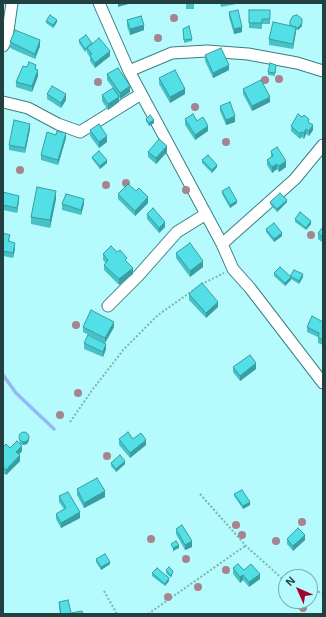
<!DOCTYPE html>
<html>
<head>
<meta charset="utf-8">
<style>
	body { margin:0 }
	#map { position:relative; width:326px; height:617px; overflow:hidden; background:#b5fafc; font-family:Helvetica,sans-serif }
	canvas { display:block }
	.frame { position:absolute; inset:0; border:4px solid #234041; pointer-events:none }
	.north { position:absolute; left:278px; top:569px; width:40px; height:40px; box-sizing:border-box; background:#b5fafc; border:1px solid #7bb0b1; border-radius:50%; rotate:315deg; font-size:11px; font-weight:700; line-height:16px; text-align:center; color:#234041 }
	.north::after { content:''; display:block; margin:auto; width:14px; height:18px; background:#a2022b; clip-path:polygon(50% 0,100% 100%,50% 72%,0 100%) }
</style>
</head>
<body>
<div id="map">
<canvas width="326" height="617"></canvas>
<div class="frame"></div>
<div class="north">N</div>
</div>
<script>
const ctx = document.querySelector('canvas').getContext('2d');
ctx.lineJoin = 'round';
function shape(rows) {
  const path = new Path2D();
  for (const r of rows) {
    if (r.length === 3) {
      path.moveTo(r[0] + r[2], r[1]);
      path.arc(r[0], r[1], r[2], 0, 2 * Math.PI);
      continue;
    }
    path.moveTo(r[0], r[1]);
    for (let i = 2; i < r.length; i += 2) path.lineTo(r[i], r[i + 1]);
  }
  return path;
}
function stroke(path, color, width, dash) {
  ctx.strokeStyle = color;
  ctx.lineWidth = width;
  ctx.lineCap = dash ? 'butt' : 'round';
  ctx.setLineDash(dash || []);
  ctx.stroke(path);
}
function fillPath(path, color) {
  ctx.fillStyle = color;
  ctx.fill(path, 'evenodd');
}
const stream = shape([
	[3,375,16,393,54,429]
]);
const path = shape([
	[70,422,93,389,124,349,158,315,202,284,224,273],
	[200,494,246,546,286,582],
	[310,590,323,593],
	[104,591,117,614],
	[148,614,245,546]
]);
const minor = shape([
	[99,3,129,71,222,244,233,269,250,288,323,383],
	[3,46,7,37,12,3],
	[129,71,172,53,207,51,248,54,297,63,323,71],
	[3,102,28,108,58,124,80,132,141,94],
	[222,244,295,179,323,145],
	[108,306,138,276,177,232,206,214]
]);
const trees = [
	[174,18],
	[158,38],
	[279,79],
	[265,80],
	[98,82],
	[195,107],
	[226,142],
	[20,170],
	[126,183],
	[106,185],
	[186,190],
	[311,235],
	[76,325],
	[78,393],
	[60,415],
	[107,456],
	[302,522],
	[236,525],
	[242,535],
	[151,539],
	[276,541],
	[186,559],
	[226,570],
	[198,587],
	[168,597],
	[303,608]
];
const wall = shape([
	[186,3,194,3,194,9,186,9],
	[220,3,242,3,221,7],
	[249,10,270,10,270,24,262,24,262,29,249,28],
	[229,12,242,32,234,34,229,17],
	[127,20,144,30,130,35,127,26],
	[46,21,57,22,53,28,46,23],
	[290,21,302,26,298,30,296,30,293,49,269,45,269,39,290,26],
	[183,29,192,39,192,41,184,43],
	[79,40,92,43,110,56,95,68,90,61,90,57,87,53,87,50,85,52,79,43],
	[10,42,40,46,35,59,10,48],
	[205,55,229,70,213,78,205,61],
	[276,67,275,76,268,75,268,72],
	[36,70,38,76,32,92,16,87,16,82],
	[107,74,130,92,120,99,119,97,119,102,108,110,102,101,102,95,113,88,107,80],
	[159,78,185,94,170,103,159,84],
	[243,89,270,102,252,111,243,94],
	[47,94,66,100,61,108,47,99],
	[220,106,235,122,226,125,220,111],
	[146,119,154,123,149,126,146,121],
	[185,119,208,131,195,140,185,125],
	[309,123,313,130,309,136,306,134,304,139,301,137,300,139,291,131,291,126],
	[30,129,25,153,9,150,9,145],
	[90,130,107,142,99,148,90,136],
	[66,138,58,165,41,160,41,155],
	[271,151,286,167,279,172,277,169,272,173,267,165,267,160,271,157],
	[148,152,167,152,156,164,148,157],
	[92,157,107,163,100,169,92,159],
	[202,160,217,167,212,173,202,163],
	[222,191,237,203,230,208,222,194],
	[3,194,19,201,17,213,3,210],
	[118,194,148,203,135,216,118,199],
	[56,199,50,228,31,224,31,217],
	[270,202,287,202,277,212,270,204],
	[62,204,84,204,81,215,62,210],
	[147,214,165,227,159,233,147,219],
	[295,219,311,224,306,230,295,222],
	[323,227,323,243,318,239,318,233],
	[266,229,282,236,274,242,266,232],
	[3,233,10,240,9,242,15,249,13,258,3,256],
	[176,253,203,267,190,277,176,258],
	[103,254,127,262,133,274,119,285,104,270,104,265,106,263,103,260],
	[274,273,290,277,290,276,303,277,299,284,291,279,285,286,274,276],
	[189,294,218,307,206,318,189,300],
	[323,322,323,345,318,343,318,337,307,332,307,327],
	[83,327,114,327,105,343,106,349,103,357,84,349,84,343,103,342,83,332],
	[233,367,256,369,240,381,233,372],
	[19,438,29,440,27,444,23,445,20,444,19,440],
	[119,439,133,439,146,445,130,458,119,445],
	[3,447,10,448,22,451,19,455,20,461,6,475,3,473],
	[111,463,125,464,116,472,111,466],
	[77,489,105,497,84,508,77,495],
	[234,494,250,505,243,509,234,496],
	[59,496,80,518,61,528,56,519,56,514,64,509,59,502],
	[176,529,192,547,185,550,176,534],
	[287,539,305,540,293,551,287,544],
	[96,559,110,564,101,570,96,562],
	[233,568,244,570,260,579,249,587,243,580,240,583,233,574],
	[166,570,173,573,171,578,166,573],
	[152,573,169,581,165,586,152,576],
	[59,602,71,613,83,614,60,614,59,608]
]);
const shadedWall = shape([
	[118,3,132,3,118,7],
	[57,20,57,22,53,28,53,25],
	[302,23,302,26,298,30,298,28],
	[144,25,144,30,130,35,130,29],
	[242,27,242,32,234,34,234,29],
	[296,27,296,32,293,49,293,44],
	[40,40,40,46,35,59,35,54],
	[110,51,110,56,95,68,95,63],
	[229,65,229,70,213,78,213,73],
	[38,70,38,76,32,92,32,86],
	[130,86,130,92,120,99,120,93],
	[185,89,185,94,170,103,170,97],
	[66,94,66,100,61,108,61,103],
	[119,97,119,102,108,110,108,104],
	[270,97,270,102,252,111,252,106],
	[235,116,235,122,226,125,226,120],
	[154,120,154,123,149,126,149,123],
	[30,124,30,129,25,153,25,148],
	[313,125,313,130,309,136,309,131],
	[208,126,208,131,195,140,195,135],
	[306,129,306,134,304,139,304,133],
	[301,132,301,137,300,139,300,134],
	[66,133,66,138,58,165,58,160],
	[107,136,107,142,99,148,99,142],
	[167,146,167,152,156,164,156,158],
	[107,160,107,163,100,169,100,166],
	[286,161,286,167,279,172,279,166],
	[277,164,277,169,272,173,272,167],
	[217,165,217,167,212,173,212,170],
	[56,191,56,199,50,228,50,220],
	[19,196,19,201,17,213,17,208],
	[148,197,148,203,135,216,135,211],
	[84,199,84,204,81,215,81,210],
	[287,200,287,202,277,212,277,209],
	[237,201,237,203,230,208,230,205],
	[311,221,311,224,306,230,306,228],
	[165,222,165,227,159,233,159,228],
	[282,233,282,236,274,242,274,239],
	[15,243,15,249,13,258,13,253],
	[203,261,203,267,190,277,190,271],
	[133,268,133,274,119,285,119,279],
	[303,274,303,277,299,284,299,281],
	[291,277,291,280,285,286,285,283],
	[218,302,218,307,206,318,206,313],
	[114,322,114,327,105,343,105,338],
	[106,344,106,349,103,357,103,352],
	[256,363,256,369,240,381,240,376],
	[29,437,29,440,27,444,23,445,23,442],
	[146,440,146,445,130,458,130,453],
	[22,446,22,451,16,457,16,452],
	[20,455,20,461,6,475,6,470],
	[125,461,125,464,116,472,116,469],
	[105,491,105,497,84,508,84,503],
	[250,502,250,505,243,509,243,506],
	[80,512,80,518,61,528,61,523],
	[305,535,305,540,293,551,293,546],
	[192,541,192,547,185,550,185,545],
	[179,545,179,548,173,551,173,548],
	[110,562,110,564,101,570,101,567],
	[260,574,260,579,249,587,249,582],
	[243,575,243,580,240,583,240,577],
	[169,578,169,581,165,586,165,584]
]);
const building = shape([
	[238,10,242,27,234,29,229,12,238,10],
	[249,10,270,10,270,19,262,19,262,23,249,23,249,10],
	[50,15,57,20,53,25,46,21,50,15],
	[297,15,302,19,302,23,298,28,292,26,290,25,290,21,293,16,297,15],
	[141,16,144,25,130,29,127,20,141,16],
	[273,22,296,27,293,44,269,39,273,22],
	[189,26,192,39,184,40,183,29,189,26],
	[15,30,40,40,35,54,10,42,15,30],
	[86,35,92,43,85,49,79,40,86,35],
	[99,38,110,51,95,63,90,56,92,54,87,48,99,38],
	[221,48,229,65,213,73,205,55,221,48],
	[29,62,36,65,35,69,38,70,32,86,16,82,23,66,27,67,29,62],
	[270,63,276,65,275,73,268,72,270,63],
	[118,68,130,86,120,93,107,74,118,68],
	[175,70,185,89,170,97,159,78,175,70],
	[261,80,270,97,252,106,243,89,261,80],
	[52,86,66,94,61,103,47,94,52,86],
	[113,88,119,97,108,104,102,95,113,88],
	[230,102,235,116,226,120,220,106,230,102],
	[193,114,197,121,203,117,208,126,195,135,185,119,193,114],
	[298,114,302,117,304,115,309,119,308,122,313,125,309,131,306,129,304,133,301,132,300,134,291,126,298,114],
	[150,115,154,120,149,123,146,119,150,115],
	[14,120,30,124,25,148,9,145,14,120],
	[99,124,107,136,99,142,90,130,99,124],
	[57,131,66,133,58,160,41,155,47,132,56,135,57,131],
	[159,139,167,146,156,158,148,152,159,139],
	[277,147,286,161,279,166,277,164,272,167,267,160,273,156,271,151,277,147],
	[99,151,107,160,100,166,92,157,99,151],
	[208,155,217,165,212,170,202,160,208,155],
	[128,184,136,191,139,188,148,197,135,211,118,194,128,184],
	[37,187,56,191,50,220,31,217,37,187],
	[229,187,237,201,230,205,222,191,229,187],
	[3,192,19,196,17,208,3,205,3,192],
	[280,193,287,200,277,209,270,202,280,193],
	[66,194,84,199,81,210,62,204,66,194],
	[153,208,165,222,159,228,147,214,153,208],
	[300,212,311,221,306,228,295,219,300,212],
	[274,223,282,233,274,239,266,229,274,223],
	[323,227,323,237,318,233,323,227],
	[3,233,10,235,8,241,15,243,13,253,3,251,3,233],
	[190,243,203,261,190,271,176,253,190,243],
	[111,246,117,252,120,250,127,258,125,260,133,268,119,279,104,265,108,260,103,254,111,246],
	[280,267,291,277,285,283,274,273,280,267],
	[294,270,303,274,299,281,290,276,294,270],
	[202,283,218,302,206,313,189,294,202,283],
	[91,310,114,322,105,338,83,327,91,310],
	[312,316,323,322,323,340,318,337,319,333,307,327,312,316],
	[88,335,106,344,103,352,84,343,88,335],
	[250,355,256,363,240,376,233,367,250,355],
	[24,437,5],
	[128,432,133,439,141,433,146,440,130,453,119,439,128,432],
	[17,441,22,446,16,452,20,455,6,470,3,467,3,447,6,444,10,448,17,441],
	[120,455,125,461,116,469,111,463,120,455],
	[97,478,105,491,84,503,77,489,97,478],
	[242,490,250,502,243,506,234,494,242,490],
	[68,492,80,512,61,523,56,514,66,508,59,496,68,492],
	[182,525,192,541,185,545,176,529,182,525],
	[298,528,305,535,293,546,287,539,298,528],
	[176,541,179,545,173,548,171,544,176,541],
	[105,554,110,562,101,567,96,559,105,554],
	[238,564,244,570,251,564,260,574,249,582,243,575,240,577,233,568,238,564],
	[169,567,173,571,171,576,166,570,169,567],
	[157,568,169,578,165,584,152,573,157,568],
	[68,600,71,613,82,611,83,614,61,614,59,602,68,600]
]);
stroke(stream, '#93b9f5', 3.5);
stroke(minor, '#3b7f82', 13);
stroke(path, '#7db3b5', 2, [2, 2]);
stroke(minor, '#fff', 11);
ctx.fillStyle = '#a6858e';
for (const [x, y] of trees) {
  ctx.beginPath();
  ctx.arc(x, y, 4, 0, 2 * Math.PI);
  ctx.fill();
}
fillPath(wall, '#47c1c6');
fillPath(shadedWall, '#399da1');
fillPath(building, '#52e0e6');
stroke(building, '#399da1', 1);
</script>
</body>
</html>
